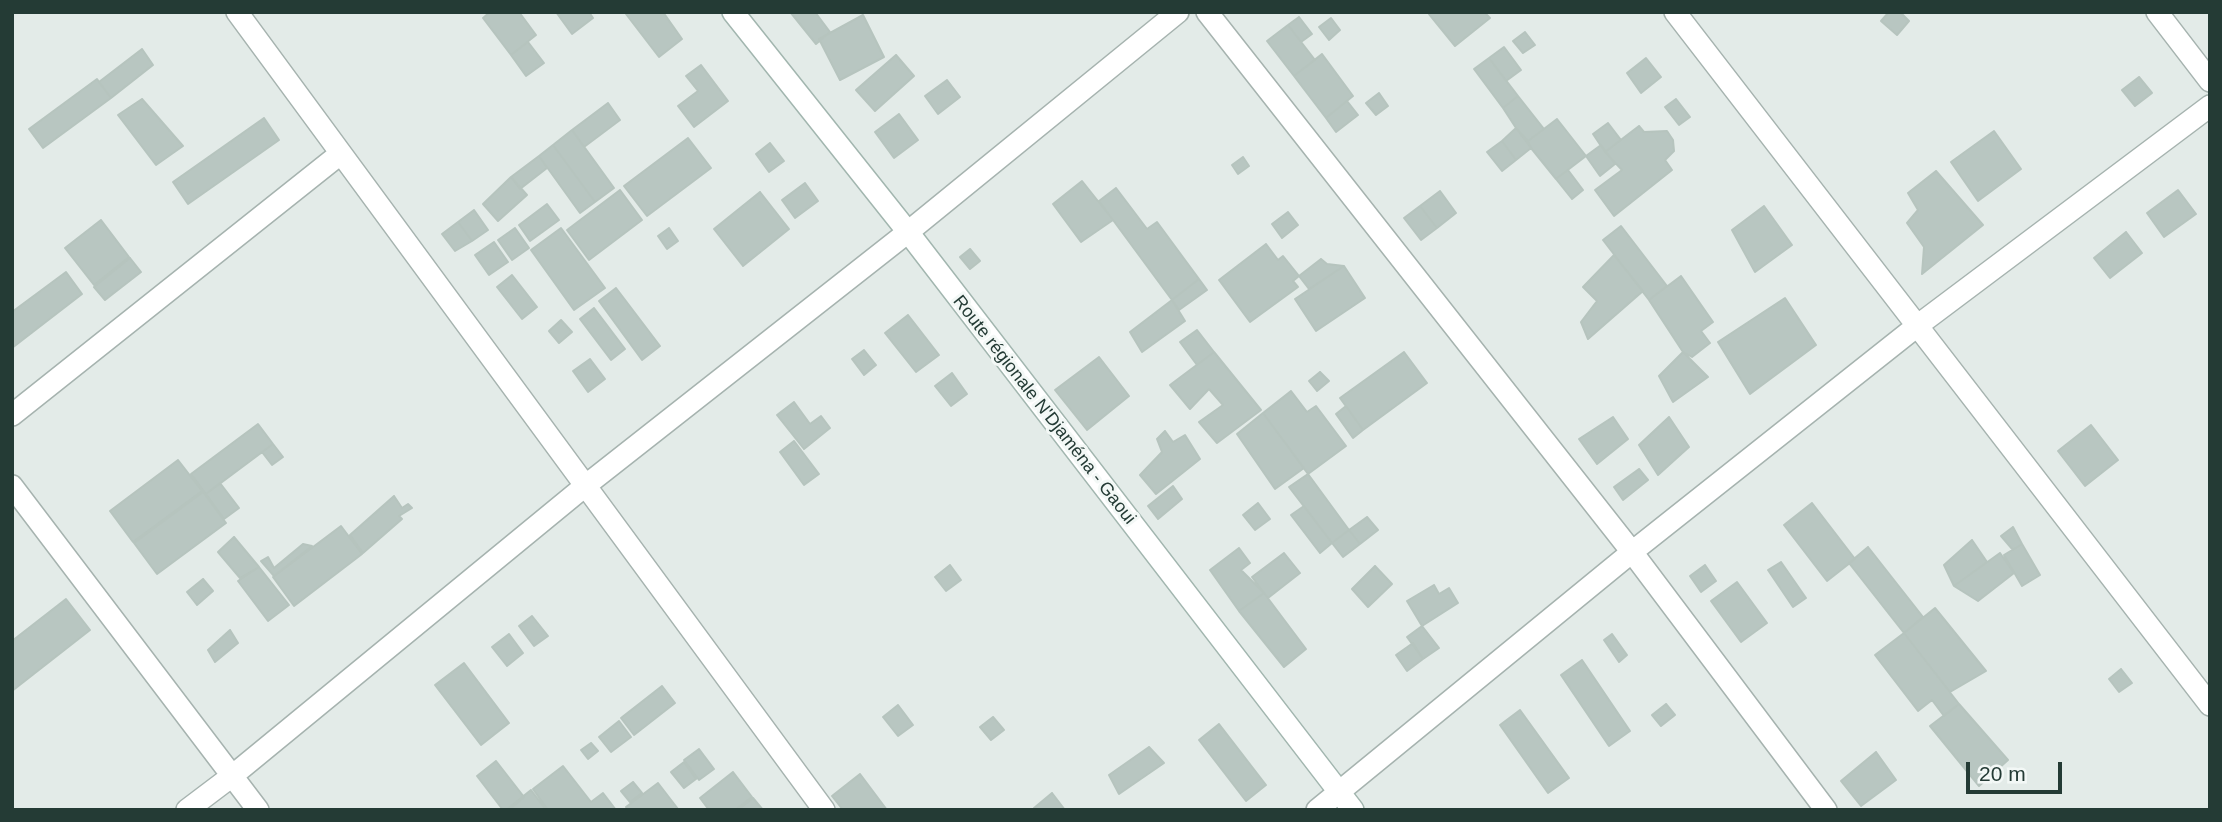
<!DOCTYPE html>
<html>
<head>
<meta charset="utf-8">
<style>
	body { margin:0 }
	#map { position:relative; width:2222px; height:822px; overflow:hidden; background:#e3ebe8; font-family:Helvetica,sans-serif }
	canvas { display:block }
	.frame { position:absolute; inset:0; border:14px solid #243b35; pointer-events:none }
	.scale { position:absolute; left:1966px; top:762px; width:96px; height:32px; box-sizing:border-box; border:4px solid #243b35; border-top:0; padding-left:9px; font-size:21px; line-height:24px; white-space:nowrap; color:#243b35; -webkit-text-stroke:5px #f3f8f6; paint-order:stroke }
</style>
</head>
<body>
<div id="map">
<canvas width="2222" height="822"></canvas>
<div class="frame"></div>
<div class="scale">20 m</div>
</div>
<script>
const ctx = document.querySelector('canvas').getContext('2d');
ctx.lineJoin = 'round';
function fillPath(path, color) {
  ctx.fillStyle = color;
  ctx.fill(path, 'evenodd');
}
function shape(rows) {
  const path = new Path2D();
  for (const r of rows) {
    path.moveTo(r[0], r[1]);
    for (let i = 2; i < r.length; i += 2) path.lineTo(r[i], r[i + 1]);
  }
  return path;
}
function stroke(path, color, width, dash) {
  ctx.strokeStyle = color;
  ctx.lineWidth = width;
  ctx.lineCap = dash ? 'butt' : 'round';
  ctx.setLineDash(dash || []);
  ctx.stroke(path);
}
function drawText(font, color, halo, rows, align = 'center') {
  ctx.font = font + ' Helvetica,sans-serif';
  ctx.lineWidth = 6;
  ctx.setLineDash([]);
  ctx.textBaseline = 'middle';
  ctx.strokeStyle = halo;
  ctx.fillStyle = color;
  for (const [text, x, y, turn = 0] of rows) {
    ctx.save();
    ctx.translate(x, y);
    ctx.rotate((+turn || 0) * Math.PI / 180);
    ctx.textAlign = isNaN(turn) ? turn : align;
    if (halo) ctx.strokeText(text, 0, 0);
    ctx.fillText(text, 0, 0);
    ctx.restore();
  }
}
const building = shape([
	[490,12,519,12,536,35,511,55,483,18,490,12],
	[556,12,589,12,593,18,572,34,556,12],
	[628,12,663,12,682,39,659,57,626,14,628,12],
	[815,12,830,32,816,44,791,13,815,12],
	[1430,12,1484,12,1490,18,1455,46,1429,14,1430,12],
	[1889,12,1900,12,1909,21,1897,35,1881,21,1889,12],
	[863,15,884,57,840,80,819,39,863,15],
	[1299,17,1312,34,1301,42,1288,25,1299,17],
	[1331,18,1340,30,1329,40,1319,27,1331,18],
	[1288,25,1315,60,1294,76,1267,41,1288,25],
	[1525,32,1535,45,1523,53,1513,41,1525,32],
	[528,42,544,63,526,76,511,55,528,42],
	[1504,47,1521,70,1506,81,1489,58,1504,47],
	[142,49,153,65,111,98,99,82,142,49],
	[1322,54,1353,96,1326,118,1294,76,1322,54],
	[896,55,914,76,875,111,856,90,896,55],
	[1489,58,1518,96,1503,108,1474,69,1489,58],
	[1646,58,1661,77,1641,93,1627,73,1646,58],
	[701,65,728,101,694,127,678,106,698,91,686,76,701,65],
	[2139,77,2152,93,2135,106,2122,90,2139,77],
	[97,79,111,98,43,148,29,129,97,79],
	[947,80,960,97,938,114,925,96,947,80],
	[1379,93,1388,106,1376,115,1366,103,1379,93],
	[1518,96,1544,129,1528,141,1516,128,1503,108,1518,96],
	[142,99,183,146,156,165,118,115,142,99],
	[1676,99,1690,117,1679,125,1665,107,1676,99],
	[1347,101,1358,115,1336,132,1326,118,1347,101],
	[608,103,620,120,584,147,572,130,608,103],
	[899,114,918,140,894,158,875,132,899,114],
	[264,118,279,140,188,204,173,182,264,118],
	[1557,119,1586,156,1556,179,1531,148,1528,141,1557,119],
	[1608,123,1621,140,1605,152,1593,134,1608,123],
	[1639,126,1644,132,1667,131,1673,140,1674,151,1665,160,1672,170,1614,216,1595,190,1622,170,1605,152,1639,126],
	[1516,128,1531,148,1516,160,1502,141,1516,128],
	[572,130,614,188,595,202,553,145,572,130],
	[1994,131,2021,169,1978,201,1951,162,1994,131],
	[688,138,711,168,647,216,624,186,688,138],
	[1502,141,1516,160,1502,171,1487,152,1502,141],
	[770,143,784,161,769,172,756,154,770,143],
	[553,145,595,202,580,213,539,156,553,145],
	[1601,145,1615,164,1600,176,1586,156,1601,145],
	[539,156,547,168,520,189,511,177,539,156],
	[1243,157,1249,166,1238,174,1232,165,1243,157],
	[1568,170,1583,190,1572,199,1556,179,1568,170],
	[1936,171,1983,225,1922,274,1924,247,1907,223,1918,210,1908,193,1936,171],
	[511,177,527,195,498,221,483,204,511,177],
	[1082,181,1113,220,1081,242,1053,204,1082,181],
	[805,183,818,201,795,218,782,200,805,183],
	[1116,188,1147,229,1157,222,1199,279,1172,300,1099,201,1116,188],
	[620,190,642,220,589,260,567,230,620,190],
	[2178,190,2196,214,2164,237,2147,213,2178,190],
	[1440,191,1456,213,1437,228,1420,206,1440,191],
	[760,192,789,229,743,266,714,229,760,192],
	[547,204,559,220,530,241,519,225,547,204],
	[1420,206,1437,228,1421,240,1404,218,1420,206],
	[1764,206,1792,245,1755,272,1732,230,1764,206],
	[474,210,488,230,472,241,458,222,474,210],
	[1288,212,1298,225,1282,238,1272,224,1288,212],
	[101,220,129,257,94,285,65,248,101,220],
	[458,222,472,241,455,251,442,234,458,222],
	[1621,226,1667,286,1649,300,1603,240,1621,226],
	[515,228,529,248,512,260,498,240,515,228],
	[561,228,605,288,574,310,531,250,561,228],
	[669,228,678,241,667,249,658,236,669,228],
	[2126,232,2142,253,2110,278,2094,258,2126,232],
	[494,242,508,262,489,275,475,255,494,242],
	[1266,244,1278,260,1283,256,1299,276,1293,281,1298,287,1250,322,1219,280,1266,244],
	[970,249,980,261,970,269,960,257,970,249],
	[1614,255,1643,291,1588,339,1581,322,1597,301,1583,287,1614,255],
	[130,258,141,272,105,300,94,287,130,258],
	[1321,259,1327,264,1344,266,1309,289,1299,276,1321,259],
	[1344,266,1365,298,1316,331,1295,299,1344,266],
	[66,272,82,294,12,348,12,312,66,272],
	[512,275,537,307,522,319,497,287,512,275],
	[1681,276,1713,322,1701,331,1710,343,1692,357,1683,352,1649,300,1681,276],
	[1199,279,1207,290,1179,310,1172,300,1199,279],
	[616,288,660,346,642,360,599,301,616,288],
	[1785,298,1816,345,1750,394,1718,342,1785,298],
	[1172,300,1185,321,1142,352,1130,332,1172,300],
	[594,308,625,349,611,360,580,319,594,308],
	[908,315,939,355,916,372,885,333,908,315],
	[561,320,572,332,559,343,549,331,561,320],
	[1197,330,1214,352,1197,365,1180,342,1197,330],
	[864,350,876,365,864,375,852,359,864,350],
	[1214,352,1261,410,1217,443,1199,422,1223,405,1209,389,1190,409,1170,385,1214,352],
	[1404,352,1427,383,1363,430,1340,398,1404,352],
	[1683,352,1708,377,1673,402,1659,376,1683,352],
	[1099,357,1129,396,1087,430,1055,390,1099,357],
	[590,359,605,379,588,392,573,371,590,359],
	[1320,372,1329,381,1317,391,1309,381,1320,372],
	[952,373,967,394,951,406,935,386,952,373],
	[1291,391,1307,412,1316,406,1346,446,1308,474,1263,413,1291,391],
	[794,402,810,424,821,416,830,428,804,449,777,415,794,402],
	[1346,406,1363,430,1353,438,1336,414,1346,406],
	[1263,413,1304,468,1275,489,1237,434,1263,413],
	[1613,417,1628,439,1597,464,1579,439,1613,417],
	[1669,417,1689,447,1658,475,1639,445,1669,417],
	[258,424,273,444,206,494,191,474,258,424],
	[2091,425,2118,460,2085,486,2058,451,2091,425],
	[1165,431,1173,442,1185,435,1200,459,1156,494,1140,475,1162,452,1157,439,1165,431],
	[794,441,819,474,804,485,780,452,794,441],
	[273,444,283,457,272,465,262,452,273,444],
	[178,460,202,491,133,542,110,511,178,460],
	[1639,469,1648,480,1623,500,1614,487,1639,469],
	[1308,474,1349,530,1332,543,1289,487,1308,474],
	[220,483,239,508,224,519,206,494,220,483],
	[1173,486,1182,499,1158,519,1148,506,1173,486],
	[203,492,226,523,157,574,134,543,203,492],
	[394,496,402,508,408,504,412,508,399,516,402,519,363,553,350,535,394,496],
	[1258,503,1270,519,1255,530,1243,515,1258,503],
	[1812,503,1855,559,1827,581,1784,525,1812,503],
	[1304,506,1332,543,1320,553,1291,515,1304,506],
	[1367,517,1378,530,1360,544,1349,530,1367,517],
	[341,526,362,554,294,606,273,577,341,526],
	[2013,527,2022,544,2013,550,2001,536,2013,527],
	[1349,530,1360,544,1343,557,1332,543,1349,530],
	[234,537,259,567,240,578,218,552,234,537],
	[1972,540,1987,562,1954,586,1944,565,1972,540],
	[303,544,312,546,274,576,261,561,268,557,274,568,303,544],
	[2022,544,2040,575,2022,586,2004,555,2022,544],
	[1868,547,1923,617,1904,633,1849,563,1868,547],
	[1239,548,1250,563,1241,570,1264,593,1239,611,1210,570,1239,548],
	[1284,553,1300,573,1268,598,1252,577,1284,553],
	[2000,553,2014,573,1978,601,1954,586,2000,553],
	[1781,562,1806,598,1793,607,1768,570,1781,562],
	[950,565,961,580,946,591,935,577,950,565],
	[1705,565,1716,581,1701,592,1690,576,1705,565],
	[1375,566,1392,584,1368,607,1352,589,1375,566],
	[259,567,289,605,268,621,238,581,259,567],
	[203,579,213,591,197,605,187,592,203,579],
	[1737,582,1767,623,1741,642,1711,601,1737,582],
	[1434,585,1439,594,1449,588,1458,603,1422,626,1407,601,1434,585],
	[1264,593,1306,649,1284,667,1239,611,1264,593],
	[66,599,90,630,12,691,12,641,66,599],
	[1935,608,1986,671,1950,692,1904,633,1935,608],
	[532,616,548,636,534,646,519,626,532,616],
	[1422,626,1439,648,1423,659,1407,637,1422,626],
	[230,630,238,643,215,662,208,650,230,630],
	[1904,633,1959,704,1944,716,1932,700,1918,711,1875,655,1904,633],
	[509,634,523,653,507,666,492,647,509,634],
	[1612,634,1627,655,1619,662,1604,640,1612,634],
	[1413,643,1423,659,1407,671,1396,655,1413,643],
	[1582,660,1630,731,1609,746,1561,675,1582,660],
	[464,663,509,723,481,745,435,685,464,663],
	[2121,669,2132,683,2119,692,2109,679,2121,669],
	[662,686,675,703,634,735,621,718,662,686],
	[1666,704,1675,715,1661,726,1652,715,1666,704],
	[1959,704,2008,760,1979,786,1930,726,1959,704],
	[898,705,913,725,898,736,883,717,898,705],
	[1520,710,1569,778,1548,793,1500,725,1520,710],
	[993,717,1004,730,991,740,980,727,993,717],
	[619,721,631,737,611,752,599,737,619,721],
	[1219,724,1266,785,1246,801,1199,740,1219,724],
	[591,743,598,751,588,759,581,750,591,743],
	[1149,747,1164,763,1119,794,1109,775,1149,747],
	[699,749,714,769,699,780,684,760,699,749],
	[1876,752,1896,780,1861,806,1841,781,1876,752],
	[496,761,524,797,509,810,503,810,477,776,496,761],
	[684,762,696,779,684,788,671,772,684,762],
	[563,766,591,802,603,793,616,810,548,810,533,789,563,766],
	[733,772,752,797,735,810,709,810,700,798,733,772],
	[860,774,887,810,843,810,832,796,860,774],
	[633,782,642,793,630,802,621,791,633,782],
	[658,783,678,809,628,810,626,807,658,783],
	[531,790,546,810,506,810,531,790],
	[1052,793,1065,810,1035,810,1034,808,1052,793],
	[753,798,763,810,738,810,753,798]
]);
const street = shape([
	[237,12,824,810],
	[1207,12,1632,552,1826,810],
	[1675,12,2210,705],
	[2157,12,2210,81],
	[12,415,340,154],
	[12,486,258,810],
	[187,810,232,776,585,486,908,232,1178,12],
	[1317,810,1632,552,1917,326,2210,106]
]);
const secondary = shape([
	[733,12,908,232,1353,810]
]);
const streetNames = [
	["Route régionale N'Djaména - Gaoui",1044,410,52]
];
fillPath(building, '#b8c6c1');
stroke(building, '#b6c4be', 2);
stroke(street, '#a6b3af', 24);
stroke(secondary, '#a2b6af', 24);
stroke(street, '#fff', 21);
stroke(secondary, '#fff', 21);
drawText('18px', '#243b35', '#f3f8f6', streetNames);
</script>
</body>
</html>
